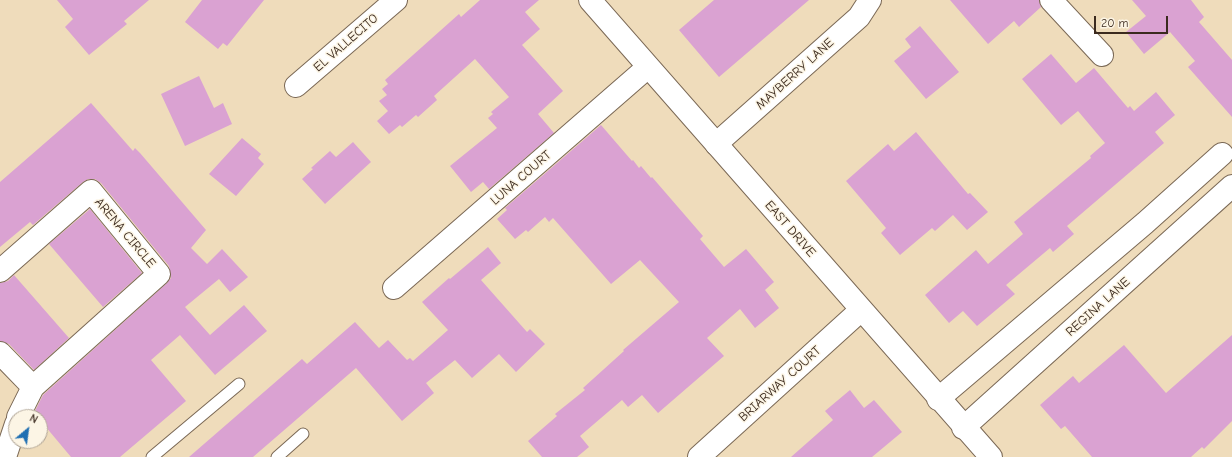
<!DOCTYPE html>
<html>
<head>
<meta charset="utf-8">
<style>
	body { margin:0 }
	#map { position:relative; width:1232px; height:457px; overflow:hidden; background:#efdcbb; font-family:"Comic Neue",sans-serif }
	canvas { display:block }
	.north { position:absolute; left:8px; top:409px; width:40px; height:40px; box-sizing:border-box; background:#fcf5e5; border:1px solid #afa495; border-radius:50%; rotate:29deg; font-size:11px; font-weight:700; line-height:16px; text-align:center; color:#3b2a1e }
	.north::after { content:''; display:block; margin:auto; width:14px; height:18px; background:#1f6fb2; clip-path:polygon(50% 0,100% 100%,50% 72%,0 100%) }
	.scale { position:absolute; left:1094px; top:16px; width:74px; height:18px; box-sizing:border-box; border:2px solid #3b2a1e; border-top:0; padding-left:5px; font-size:12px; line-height:14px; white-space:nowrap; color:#3b2a1e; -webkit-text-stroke:3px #fcf5e5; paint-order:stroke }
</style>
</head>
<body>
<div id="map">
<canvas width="1232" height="457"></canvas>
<div class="north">N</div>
<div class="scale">20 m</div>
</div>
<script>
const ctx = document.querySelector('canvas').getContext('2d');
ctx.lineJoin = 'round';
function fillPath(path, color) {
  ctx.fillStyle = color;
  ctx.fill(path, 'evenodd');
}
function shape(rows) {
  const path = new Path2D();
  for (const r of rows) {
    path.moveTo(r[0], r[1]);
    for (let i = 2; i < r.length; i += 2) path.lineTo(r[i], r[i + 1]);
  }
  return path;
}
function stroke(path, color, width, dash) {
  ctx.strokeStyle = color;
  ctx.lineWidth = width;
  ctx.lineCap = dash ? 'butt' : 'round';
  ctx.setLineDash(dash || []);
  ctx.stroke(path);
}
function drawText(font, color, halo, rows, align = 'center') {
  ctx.font = font + ' "Comic Neue",sans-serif';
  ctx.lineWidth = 3;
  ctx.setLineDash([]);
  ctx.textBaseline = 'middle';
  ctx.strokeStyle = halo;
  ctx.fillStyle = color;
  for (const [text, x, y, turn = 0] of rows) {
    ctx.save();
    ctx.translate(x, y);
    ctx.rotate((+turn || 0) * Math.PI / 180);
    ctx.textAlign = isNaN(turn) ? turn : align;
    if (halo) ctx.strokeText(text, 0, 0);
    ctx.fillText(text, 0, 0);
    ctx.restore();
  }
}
const building = shape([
	[57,0,149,0,124,21,127,24,89,55,65,27,73,19],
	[202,0,264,0,227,46,223,43,218,49,185,22],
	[480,0,539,0,525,12,540,29,522,45,563,91,538,114,554,133,489,189,483,182,471,192,450,166,497,128,488,118,493,114,491,112,509,97,475,59,434,96,437,100,418,117,416,115,402,127,400,125,389,134,377,121,388,111,379,101,387,95,382,89,388,84,385,80,459,14,461,17],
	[714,0,809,0,719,77,679,30],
	[950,0,1039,0,1041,7,1019,27,1014,21,988,44],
	[1132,0,1191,0,1204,17,1199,22,1232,60,1232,117,1188,67,1195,61,1170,32,1144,54,1126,32,1146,16],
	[920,26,959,72,926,99,894,61,911,47,905,39],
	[1051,54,1076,83,1094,68,1128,108,1130,106,1134,111,1156,92,1175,115,1155,132,1164,143,1067,226,1074,234,1053,252,1050,248,1006,285,1015,294,977,326,963,311,949,323,925,295,976,250,988,264,1023,234,1014,222,1091,158,1090,156,1105,143,1078,111,1061,125,1022,79],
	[199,76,214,108,223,103,232,124,185,146,161,94],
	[91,103,133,151,135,148,140,153,206,230,191,248,207,264,222,249,248,277,230,292,219,279,185,307,210,335,244,305,267,331,215,375,180,335,151,360,186,401,120,457,71,457,40,420,40,417,37,417,34,413,43,395,167,283,171,278,169,266,101,183,95,179,88,179,83,182,33,225,30,222,0,247,0,182],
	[601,125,632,161,633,160,639,168,641,166,651,178,652,177,703,236,700,239,724,267,746,249,774,282,765,290,779,308,755,328,740,309,707,338,724,356,658,413,642,395,628,407,622,400,580,436,589,447,577,457,542,457,528,441,557,416,555,414,585,390,583,388,624,351,623,350,679,302,640,260,611,284,553,218,549,222,545,217,528,232,526,230,515,239,497,219,507,210,505,208],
	[916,132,968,194,970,193,988,212,967,230,953,215,935,231,932,228,900,255,881,233,886,228,846,181,888,144,894,151],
	[242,138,261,154,258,158,264,164,236,196,209,174],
	[353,142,371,162,325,204,302,179,313,169,311,168,330,151,336,157],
	[90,209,142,273,103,307,49,244],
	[488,247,501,263,481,280,527,332,530,329,545,344,516,372,499,354,472,378,455,360,426,383,434,393,402,421,356,368,253,457,189,457,302,359,307,364,355,322,379,348,388,340,407,360,410,358,413,361,448,330,422,302,449,278,450,279],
	[14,275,69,338,34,370,9,344,0,341,0,283,8,281],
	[1232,335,1232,421,1204,449,1202,447,1191,457,1092,457,1065,426,1061,429,1040,405,1073,376,1079,383,1124,345,1166,393],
	[850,390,864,408,874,400,902,432,872,457,791,457,833,420,825,411]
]);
const service = shape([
	[152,457,239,384],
	[277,457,303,434]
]);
const minor = shape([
	[1051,0,1102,55],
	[296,86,396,0],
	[716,144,859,17,870,0],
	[0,271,91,191,159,274,33,387,0,353],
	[394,288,648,67],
	[938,399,1145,223,1222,154],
	[18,417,33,387],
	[963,428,1232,186],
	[5,457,16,424],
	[699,457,861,310]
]);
const tertiary = shape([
	[590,0,991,457]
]);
const streetNames = [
	["EL VALLECITO",346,43,-41],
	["MAYBERRY LANE",795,74,-42],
	["LUNA COURT",521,178,-41],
	["EAST DRIVE",790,229,49],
	["ARENA CIRCLE",125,233,50],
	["REGINA LANE",1098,307,-42],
	["BRIARWAY COURT",780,384,-42]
];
fillPath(building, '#daa2d2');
stroke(service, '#7a6855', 13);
stroke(minor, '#7a6855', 24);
stroke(tertiary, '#7a6855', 24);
stroke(service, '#fff', 11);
stroke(minor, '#fff', 22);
stroke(tertiary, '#fff', 22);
drawText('13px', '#3b2a1e', '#fcf5e5', streetNames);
</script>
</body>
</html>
